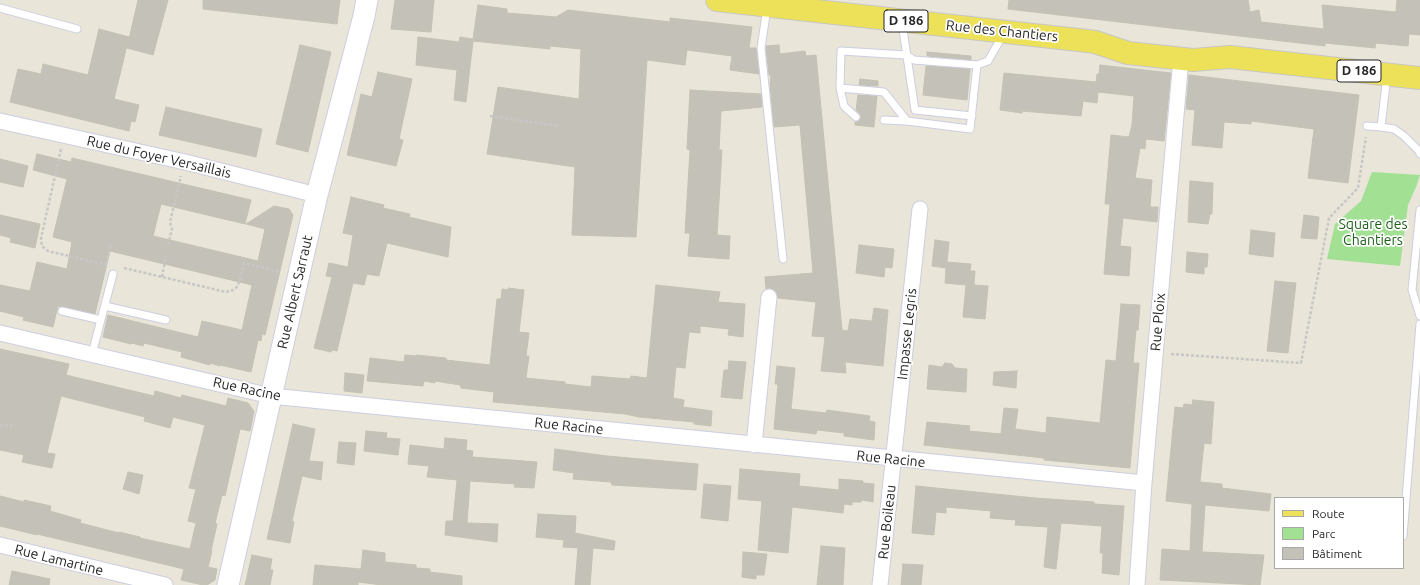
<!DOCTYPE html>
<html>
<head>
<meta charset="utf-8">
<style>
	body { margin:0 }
	#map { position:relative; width:1420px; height:585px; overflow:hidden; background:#e9e5d8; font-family:Ubuntu,sans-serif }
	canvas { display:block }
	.legend { position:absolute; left:1274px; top:497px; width:130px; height:72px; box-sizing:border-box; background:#fff; border:1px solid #a9a9a9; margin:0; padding:5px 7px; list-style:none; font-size:12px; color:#272727 }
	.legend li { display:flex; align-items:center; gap:8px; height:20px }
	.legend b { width:20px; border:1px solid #a9a9a9 }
</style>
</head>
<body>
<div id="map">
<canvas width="1420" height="585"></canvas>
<ul class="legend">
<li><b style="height:5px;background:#ede15a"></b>Route</li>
<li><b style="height:11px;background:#a2e094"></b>Parc</li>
<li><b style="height:11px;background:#c4c1b8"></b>Bâtiment</li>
</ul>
</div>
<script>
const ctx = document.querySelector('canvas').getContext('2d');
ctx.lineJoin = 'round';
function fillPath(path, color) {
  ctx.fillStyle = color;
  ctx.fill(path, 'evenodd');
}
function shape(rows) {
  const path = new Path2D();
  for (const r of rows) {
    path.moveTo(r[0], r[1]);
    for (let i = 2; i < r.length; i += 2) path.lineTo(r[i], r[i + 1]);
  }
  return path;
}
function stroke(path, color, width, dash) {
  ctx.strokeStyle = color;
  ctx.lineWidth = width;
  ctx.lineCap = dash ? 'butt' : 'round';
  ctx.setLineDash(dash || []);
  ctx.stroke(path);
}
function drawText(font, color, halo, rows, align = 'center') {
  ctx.font = font + ' Ubuntu,sans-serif';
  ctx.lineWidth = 3.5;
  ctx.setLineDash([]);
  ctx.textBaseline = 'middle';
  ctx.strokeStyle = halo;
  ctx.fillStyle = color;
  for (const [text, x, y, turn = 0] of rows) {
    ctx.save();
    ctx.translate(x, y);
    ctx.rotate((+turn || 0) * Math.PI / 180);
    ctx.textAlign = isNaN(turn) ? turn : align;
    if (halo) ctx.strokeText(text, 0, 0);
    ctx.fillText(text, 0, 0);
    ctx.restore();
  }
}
const green = shape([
	[1372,172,1420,175,1416,187,1408,205,1400,266,1327,259,1335,224,1361,201]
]);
const building = shape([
	[138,0,168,0,153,55,127,48,138,0],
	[203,0,340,0,337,24,203,9,203,0],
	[395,0,434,0,431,32,391,29,395,0],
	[1009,0,1248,0,1250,12,1259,10,1261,22,1324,29,1322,5,1396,12,1397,0,1420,0,1420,35,1409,34,1408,46,1376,43,1375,48,1325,43,1325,46,1008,9,1009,0],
	[478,5,507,9,507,13,556,17,568,10,670,22,670,18,752,27,749,48,756,48,759,74,730,70,732,56,687,50,685,65,647,60,636,237,572,235,575,167,487,154,498,87,579,99,581,49,550,46,550,49,473,41,466,102,454,100,457,70,416,65,418,37,459,42,460,37,473,39,478,5],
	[99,29,129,37,114,99,139,105,135,122,131,121,129,131,10,102,18,69,41,74,43,64,88,75,99,29],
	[300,45,331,52,308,152,276,144,300,45],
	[779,45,780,54,805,51,806,56,816,55,842,330,848,331,850,319,872,321,874,308,888,310,883,366,845,362,846,373,821,371,825,337,812,336,816,302,778,298,777,294,775,290,770,288,766,289,765,277,813,273,800,125,774,127,770,85,771,76,769,75,766,48,766,46,779,45],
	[927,52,971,56,971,60,927,56,927,52],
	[1100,65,1171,73,1164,141,1146,139,1145,149,1140,148,1135,178,1152,180,1150,207,1158,207,1157,222,1123,218,1120,246,1131,247,1129,276,1104,274,1110,204,1105,204,1111,135,1129,137,1132,125,1134,96,1098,92,1097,103,1083,101,1081,116,1022,111,1022,113,1000,110,1004,73,1096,82,1097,74,1099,74,1100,65],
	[926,66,970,69,967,100,923,95,926,66],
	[378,72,412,79,399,139,403,140,396,166,347,155,361,94,372,97,378,72],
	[1189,75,1359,95,1348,183,1308,178,1314,129,1251,121,1251,124,1224,122,1222,148,1192,145,1195,110,1186,109,1189,75],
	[860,79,878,81,878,86,859,85,860,79],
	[690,90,761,94,762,107,721,111,719,150,722,150,717,235,730,236,729,259,688,256,690,233,685,233,690,150,687,149,690,90],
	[858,95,877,96,874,127,855,125,855,122,859,121,861,118,860,114,856,110,858,95],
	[166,107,262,129,256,157,159,135,166,107],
	[37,154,71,162,72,158,251,200,245,224,161,204,153,236,258,261,265,229,246,224,274,206,289,209,293,215,265,335,262,334,261,341,258,340,251,372,220,365,220,366,210,363,210,365,181,357,182,352,144,343,143,346,132,343,131,344,103,337,108,315,198,337,202,321,242,330,252,285,110,251,95,314,58,306,53,327,23,320,24,317,0,311,0,285,30,291,37,262,67,269,72,242,53,237,67,179,33,170,37,154],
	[0,159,28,166,23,187,0,182,0,159],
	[1190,181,1213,183,1212,214,1210,214,1208,224,1188,222,1190,181],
	[351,197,384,205,383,208,410,214,409,217,451,227,448,257,387,243,379,276,367,274,364,285,353,283,337,351,332,350,331,352,314,348,332,277,326,276,329,263,348,267,353,235,343,233,351,197],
	[0,215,40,224,35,248,10,242,11,238,0,235,0,215],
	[1304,215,1319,217,1317,239,1301,238,1304,215],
	[1251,230,1275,233,1273,257,1249,254,1251,230],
	[935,240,949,242,947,262,971,264,970,271,975,271,974,285,988,286,985,319,963,317,966,285,945,283,946,268,932,266,935,240],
	[859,245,894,249,892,268,885,267,884,277,856,273,859,245],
	[1187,252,1208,254,1207,267,1204,267,1204,274,1186,272,1187,252],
	[1275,281,1296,283,1288,353,1267,351,1275,281],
	[656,285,720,292,718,302,745,304,743,337,728,335,729,329,700,326,700,333,689,332,685,368,676,367,673,398,684,400,683,407,712,411,711,426,694,424,694,422,639,417,625,414,493,402,494,392,461,388,460,385,435,381,435,383,424,381,423,386,367,381,370,358,404,362,405,355,416,356,416,355,446,358,446,360,490,365,497,299,501,299,502,289,508,290,508,288,524,290,519,332,529,333,526,356,529,356,526,378,565,382,565,384,591,387,592,376,630,379,631,376,647,378,656,285],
	[1121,304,1140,305,1138,330,1136,330,1133,363,1139,363,1130,468,1044,460,1044,458,924,445,927,422,970,426,969,431,1001,434,1004,408,1018,409,1015,429,1046,433,1047,417,1100,423,1106,360,1116,361,1121,304],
	[0,349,69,364,66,375,154,396,155,391,181,398,182,395,226,406,228,398,248,403,254,411,250,431,240,429,225,496,222,495,215,523,217,524,211,551,212,551,208,567,217,569,215,580,207,585,203,585,181,580,184,569,37,534,37,535,0,526,0,496,24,502,24,500,51,506,50,511,81,520,80,523,119,533,119,532,140,537,140,538,190,549,196,523,188,521,196,489,189,488,205,425,173,417,170,428,144,421,145,417,61,396,47,453,55,454,52,468,22,462,24,455,0,450,0,349],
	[729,361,746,362,742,399,721,397,724,370,728,370,729,361],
	[945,363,952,364,955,368,967,369,966,392,927,389,929,365,942,367,945,363],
	[777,366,795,368,791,409,826,413,827,410,870,416,869,421,875,422,874,440,844,436,844,433,817,430,816,434,774,429,778,384,775,384,777,366],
	[1017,371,1016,388,993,385,994,372,1017,371],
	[345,373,364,375,362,393,344,391,345,373],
	[1193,400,1214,402,1211,444,1204,443,1200,482,1222,484,1222,488,1271,494,1269,511,1205,505,1202,552,1264,555,1260,585,1160,580,1162,549,1190,551,1192,504,1166,501,1175,407,1183,408,1184,404,1192,405,1193,400],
	[293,424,315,429,309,461,323,462,321,480,302,476,292,521,294,522,290,543,267,539,293,424],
	[366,431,387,433,386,438,400,439,398,455,364,451,366,431],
	[445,438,467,440,466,450,473,451,472,457,537,462,534,488,514,487,515,484,470,481,467,523,498,524,497,542,445,535,446,521,453,521,457,480,427,477,429,466,408,464,410,445,444,449,445,438],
	[339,442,356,443,354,465,337,463,339,442],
	[555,449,607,456,698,464,696,490,612,485,611,482,573,479,574,473,553,470,555,449],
	[740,469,800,474,799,486,839,490,839,479,863,481,863,483,874,484,873,502,862,500,861,502,852,502,852,505,844,504,843,513,792,507,788,553,758,550,762,501,738,499,740,469],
	[128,472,143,475,139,494,123,489,128,472],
	[704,484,731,486,728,521,701,518,704,484],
	[916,486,1035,498,1094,502,1094,504,1124,506,1119,575,1102,573,1103,553,1100,553,1102,526,1061,523,1056,569,1044,567,1048,527,1015,525,1016,520,990,518,991,511,946,507,946,513,936,512,934,535,912,533,916,486],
	[538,514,576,516,575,533,615,541,614,550,593,548,590,585,575,585,578,548,563,547,564,540,536,537,538,514],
	[821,546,845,548,843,585,817,585,821,546],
	[363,550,385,553,385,562,416,565,416,568,430,569,430,572,462,576,462,585,382,585,358,582,358,585,313,585,315,565,361,569,363,550],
	[743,552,767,554,764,575,756,575,756,579,742,577,743,552],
	[252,555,272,559,270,570,273,570,270,585,245,585,252,555],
	[903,564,923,565,921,585,901,585,903,564],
	[12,571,50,579,49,585,9,585,12,571]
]);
const path = shape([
	[490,116,559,126],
	[61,149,41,238,42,246,48,251,107,265],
	[168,245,172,229,170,222,181,176],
	[106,264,111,243],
	[124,268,226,292,233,290,238,286,244,263,280,272],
	[162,277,166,256],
	[1171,354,1301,363,1329,218,1358,188,1366,137],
	[0,425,12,426]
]);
const service = shape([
	[0,8,77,29],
	[767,8,761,48,783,259],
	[902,23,915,110,972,116],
	[840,88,844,106,856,117],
	[884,120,907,121,970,129,977,65],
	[907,121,884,92,840,88,841,51,906,55,914,60,977,65,988,61,1003,35],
	[1367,126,1381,127,1387,76],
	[1381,127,1394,129,1404,136,1419,151,1420,154],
	[1420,210,1412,290,1420,316],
	[105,306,166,320],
	[62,311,101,320],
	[92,354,113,274],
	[1403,536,1420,324]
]);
const minor = shape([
	[0,121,185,162,317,195],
	[0,333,271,396,1144,483],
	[754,445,769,297],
	[0,545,165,585],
	[880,585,920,209],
	[1137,585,1144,483,1181,58]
]);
const secondary = shape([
	[228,585,317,195,364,16,367,0]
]);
const primary = shape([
	[717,0,1079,40,1095,42,1128,53,1193,60,1230,57,1420,78]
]);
const shields = [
	[906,21,44],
	[1359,71,44]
];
const shieldNames = [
	["D 186",906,21],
	["D 186",1359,71]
];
const streetNames = [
	["Rue des Chantiers",1002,31,6],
	["Rue du Foyer Versaillais",159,157,13],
	["Rue Albert Sarraut",295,292,-77],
	["Rue Ploix",1158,322,-85],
	["Impasse Legris",907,334,-84],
	["Rue Racine",247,389,12],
	["Rue Racine",569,426,6],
	["Rue Racine",891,459,6],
	["Rue Boileau",887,522,-84],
	["Rue Lamartine",59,560,14]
];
const parkNames = [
	["Square des",1373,224],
	["Chantiers",1373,240]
];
fillPath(green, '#a2e094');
fillPath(building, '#c4c1b8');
stroke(building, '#c4c1b2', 1);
stroke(service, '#cdcee0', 9);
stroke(minor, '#cdcee0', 17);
stroke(secondary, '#cdcee0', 23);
stroke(primary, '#c7c7c7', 24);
stroke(path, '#c7c7c7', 2.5, [3, 2]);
stroke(service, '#fff', 7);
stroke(minor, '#fff', 15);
stroke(secondary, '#fff', 21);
stroke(primary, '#ede15a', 22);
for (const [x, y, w] of shields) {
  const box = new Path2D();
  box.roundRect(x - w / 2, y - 11, w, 22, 3);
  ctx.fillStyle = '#fff';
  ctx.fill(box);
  stroke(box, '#272727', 1);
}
drawText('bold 13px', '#272727', null, shieldNames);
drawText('14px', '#272727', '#fff', streetNames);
drawText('14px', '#1e601a', '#fff', parkNames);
</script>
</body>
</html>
